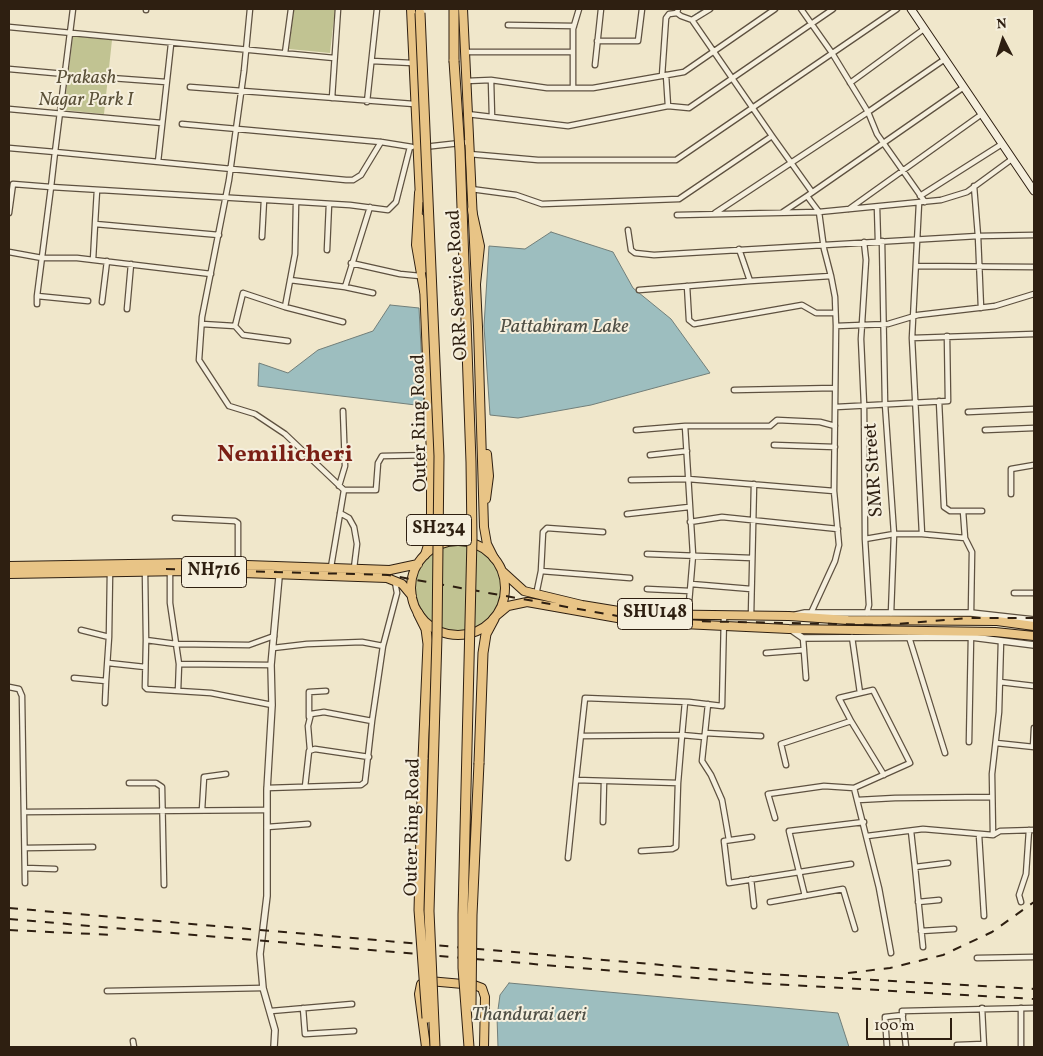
<!DOCTYPE html>
<html>
<head>
<meta charset="utf-8">
<style>
	body { margin:0 }
	#map { position:relative; width:1043px; height:1056px; overflow:hidden; background:#f0e7cb; font-family:Vollkorn,serif }
	canvas { display:block }
	.frame { position:absolute; inset:0; border:10px solid #2e1f11; pointer-events:none }
	.north { position:absolute; left:978px; top:15px; width:50px; height:50px; -webkit-text-stroke:4px #f5efdd; paint-order:stroke; rotate:355deg; font-size:14px; font-weight:700; line-height:20px; text-align:center; color:#2e1f11 }
	.north::after { content:''; display:block; margin:auto; width:18px; height:22px; background:#2e1f11; clip-path:polygon(50% 0,100% 100%,50% 72%,0 100%) }
	.scale { position:absolute; left:866px; top:1018px; width:86px; height:22px; box-sizing:border-box; border:2px solid #2e1f11; border-top:0; padding-left:6px; font-size:15px; line-height:18px; white-space:nowrap; color:#2e1f11; -webkit-text-stroke:4px #f5efdd; paint-order:stroke }
</style>
</head>
<body>
<div id="map">
<canvas width="1043" height="1056"></canvas>
<div class="frame"></div>
<div class="north">N</div>
<div class="scale">100 m</div>
</div>
<script>
const ctx = document.querySelector('canvas').getContext('2d');
ctx.lineJoin = 'round';
function fillPath(path, color) {
  ctx.fillStyle = color;
  ctx.fill(path, 'evenodd');
}
function shape(rows) {
  const path = new Path2D();
  for (const r of rows) {
    if (r.length === 3) {
      path.moveTo(r[0] + r[2], r[1]);
      path.arc(r[0], r[1], r[2], 0, 2 * Math.PI);
      continue;
    }
    path.moveTo(r[0], r[1]);
    for (let i = 2; i < r.length; i += 2) path.lineTo(r[i], r[i + 1]);
  }
  return path;
}
function stroke(path, color, width, dash) {
  ctx.strokeStyle = color;
  ctx.lineWidth = width;
  ctx.lineCap = dash ? 'butt' : 'round';
  ctx.setLineDash(dash || []);
  ctx.stroke(path);
}
function drawText(font, color, halo, rows, align = 'center') {
  ctx.font = font + ' Vollkorn,serif';
  ctx.lineWidth = 4;
  ctx.setLineDash([]);
  ctx.textBaseline = 'middle';
  ctx.strokeStyle = halo;
  ctx.fillStyle = color;
  for (const [text, x, y, turn = 0] of rows) {
    ctx.save();
    ctx.translate(x, y);
    ctx.rotate((+turn || 0) * Math.PI / 180);
    ctx.textAlign = isNaN(turn) ? turn : align;
    if (halo) ctx.strokeText(text, 0, 0);
    ctx.fillText(text, 0, 0);
    ctx.restore();
  }
}
const green = shape([
	[294,9,335,9,330,53,289,49],
	[73,36,112,40,104,114,64,110],
	[458,588,43]
]);
const water = shape([
	[551,232,613,252,633,288,671,319,710,373,591,405,518,418,490,415,484,326,489,246,525,249,551,232],
	[390,305,419,308,424,406,258,386,259,363,288,373,318,350,373,331,390,305],
	[509,983,838,1013,849,1047,498,1047,497,1017,500,995,509,983]
]);
const stream = shape([
	[692,17,704,9]
]);
const minor = shape([
	[73,9,55,152,346,180,353,180,361,175,381,142],
	[250,9,244,71,229,180,202,317,199,360,229,406,255,414,285,434,344,490,331,567],
	[579,9,573,29,573,88,593,88,684,72,775,9],
	[146,10,146,9],
	[692,20,710,9],
	[508,25,574,26],
	[9,27,334,58],
	[597,41,638,41,642,9],
	[465,52,573,52],
	[285,53,291,9],
	[372,61,412,63],
	[595,65,601,9],
	[9,69,65,74],
	[666,75,668,106],
	[662,76,666,18,669,14,677,13],
	[111,78,166,82],
	[491,80,492,117],
	[466,81,491,80,547,88,573,88],
	[850,83,924,29],
	[190,87,414,104],
	[332,98,338,9],
	[367,102,377,9],
	[9,109,162,123],
	[467,114,568,126,668,106,689,108,833,9],
	[182,124,381,142,412,147],
	[772,136,812,192],
	[424,147,469,142],
	[9,148,55,152,51,187,13,184,9,213],
	[469,154,538,160,676,160,897,9],
	[158,162,171,44],
	[471,189,516,195,542,204,679,199,772,136,692,20,681,16,677,13,678,9],
	[807,196,964,87],
	[920,196,1002,144],
	[925,202,877,134,868,112,945,59],
	[877,207,878,241],
	[849,209,982,114],
	[715,213,868,112,832,53,801,9],
	[677,215,819,212,941,200,967,192,1012,159],
	[95,224,97,190],
	[628,230,631,250,635,253,654,255,978,236,974,186],
	[262,237,264,200],
	[882,241,885,404,894,534,891,613],
	[864,242,866,260,861,339,864,405,865,539,869,605,867,613],
	[327,250,329,204],
	[9,252,42,258,77,258,211,274],
	[93,260,95,224,219,235],
	[351,263,400,274,420,276],
	[917,266,1034,267],
	[290,280,345,287,370,207],
	[750,281,831,276,824,249,819,212,807,196,783,212],
	[687,286,689,320,694,324,802,305,816,313,835,313],
	[345,287,373,293],
	[639,290,750,281,739,249],
	[88,301,37,296,51,187,350,205,388,210,396,202,410,147],
	[102,302,107,261],
	[37,304,37,296],
	[285,307,343,322],
	[981,308,978,236,1034,235],
	[127,309,131,264],
	[202,324,235,326,243,293,285,307,295,254,296,203],
	[235,326,243,335,288,341],
	[836,326,888,324,918,315,995,306,1034,294],
	[912,338,1034,334],
	[734,390,835,388],
	[939,401,944,507,950,511,982,511],
	[836,407,948,401,947,336],
	[968,412,1034,409],
	[636,430,685,426],
	[985,430,1034,428],
	[774,445,835,447],
	[650,455,687,451],
	[631,480,688,479,834,491,836,326,835,297,831,276],
	[339,486,345,466,343,411],
	[344,490,376,490,378,463,382,456,431,455],
	[1011,494,1011,469,1034,465],
	[963,511,965,538,972,552,971,613],
	[340,513,349,518,354,527,357,544,354,568],
	[627,514,689,507],
	[175,518,235,521,238,523,238,565],
	[690,522,722,517,838,529],
	[922,534,965,538],
	[865,539,894,534,922,534,912,338,919,203],
	[647,554,752,558],
	[145,571,146,640],
	[170,571,170,603,179,664,178,691],
	[541,571,543,532,547,528,603,532],
	[691,584,751,589],
	[647,589,690,591],
	[1014,593,1034,593],
	[536,595,541,571,630,578],
	[811,613,835,561,839,545,834,491],
	[688,615,693,555,685,426,770,426,777,420,820,422,835,426],
	[751,616,754,484],
	[81,630,109,637],
	[852,637,860,693],
	[909,637,945,753],
	[803,638,806,678],
	[383,646,397,593,395,582],
	[273,648,307,644,362,642,383,646,372,721,324,712,311,714,308,726,310,750],
	[766,653,804,650],
	[108,663,145,667],
	[179,664,271,665],
	[74,678,106,681,109,637,110,572],
	[1000,682,1034,686],
	[9,687,19,689,22,696,25,883],
	[685,702,682,735,704,737],
	[105,703,106,681],
	[708,704,702,761,711,775,722,800,729,840],
	[272,705,211,693,147,689,145,687,146,640,176,644,249,645,274,636],
	[309,717,309,692,326,691],
	[851,721,884,775],
	[705,733,761,736],
	[581,736,682,735,678,783],
	[969,742,971,637],
	[996,743,1034,747],
	[1033,747,1034,728],
	[786,765,781,744,851,721,839,698,873,690,910,763,854,788],
	[576,780,585,698,689,702,722,706,724,616],
	[129,783,156,783,162,787,164,885],
	[305,787,309,751,315,749,369,757],
	[267,788,361,785,365,782,372,721],
	[858,800,895,798,992,797],
	[202,810,204,777,226,774],
	[24,812,267,810],
	[775,818,768,794,824,786,854,788,879,888,891,953],
	[603,822,604,781],
	[267,827,308,824],
	[911,831,915,867],
	[979,835,984,916],
	[993,835,992,774,999,712,1001,641],
	[867,836,923,829,993,835,1000,831,1034,830],
	[752,837,724,841,729,883,851,864],
	[25,848,93,847],
	[568,858,576,780,678,783,676,847,672,849,641,851],
	[25,868,55,869],
	[751,879,754,906],
	[805,896,789,831,864,822],
	[770,902,843,889,855,929],
	[918,902,939,900],
	[1021,902,1019,895,1026,874,1029,830],
	[921,931,954,929],
	[923,947,915,867,948,863],
	[977,958,1034,957],
	[107,991,263,988],
	[303,1008,305,1034,354,1031],
	[982,1008,984,1047],
	[271,1011,352,1004],
	[133,1041,134,1047],
	[957,1045,984,1044],
	[887,1047,885,1017,903,1015],
	[906,1047,902,1011,1034,1008],
	[1021,1047,1021,1008]
]);
const tertiary = shape([
	[796,615,805,613,971,613,1034,620],
	[790,629,803,638,971,637,1034,645],
	[274,1047,275,1030,263,988,260,954,267,896,267,790,272,705,271,665,280,566]
]);
const secondary = shape([
	[911,9,1034,191]
]);
const primary = shape([
	[411,9,420,199],
	[463,9,478,327,484,527,487,544,494,558],
	[420,218,423,269],
	[424,285,431,455,431,535,425,555],
	[486,499,489,476,487,454],
	[426,1047,419,994,421,984,429,981,474,985,482,988,485,997,484,1047]
]);
const trunk = shape([
	[419,193,416,245,424,291],
	[472,210,480,246,476,284],
	[458,588,47],
	[9,566,190,563,390,570,418,564],
	[502,571,524,591,582,605,637,614,789,616,848,620,997,621,1034,626],
	[9,574,185,571,387,578,402,584,412,596],
	[496,616,508,606,527,602,640,622,789,629,995,632,1034,636]
]);
const motorway = shape([
	[454,9,454,61],
	[418,613,426,629,428,644,423,759],
	[479,763,483,653,486,634,494,619]
]);
const rail = shape([
	[166,569,388,575,640,620,885,625,969,618,1034,618],
	[9,908,765,974,1034,989],
	[9,919,755,983,1034,999],
	[9,930,114,935],
	[848,973,890,968,943,955,992,932,1034,902]
]);
const motorwayBridge = shape([
	[420,13,439,456,437,636,429,911,435,1047],
	[454,61,460,151,471,462,472,538,463,914,463,968,469,1047],
	[423,759,419,910,427,1018],
	[471,1005,472,915,479,763]
]);
const shields = [
	[439,530,65],
	[214,572,65],
	[655,614,75]
];
const shieldNames = [
	["SH234",439,530],
	["NH716",214,572],
	["SHU148",655,614]
];
const parkNames = [
	["Prakash",86,80],
	["Nagar Park I",86,102]
];
const streetNames = [
	["ORR Service Road",459,285,-93],
	["Outer Ring Road",421,423,-91],
	["SMR Street",875,470,-94],
	["Outer Ring Road",414,827,-89]
];
const waterNames = [
	["Pattabiram Lake",564,328],
	["Thandurai aeri",529,1016]
];
const districtNames = [
	["Nemilicheri",285,457]
];
fillPath(green, '#c1c392');
fillPath(water, '#9dbebf');
stroke(water, '#717e79', 1);
stroke(stream, '#717e79', 2);
stroke(minor, '#5e5140', 7);
stroke(tertiary, '#5e5140', 8);
stroke(secondary, '#2e1f11', 9);
stroke(primary, '#2e1f11', 10);
stroke(trunk, '#2e1f11', 10);
stroke(motorway, '#2e1f11', 11);
stroke(minor, '#f5efdd', 4.5);
stroke(tertiary, '#f5efdd', 5.5);
stroke(secondary, '#f5efdd', 7);
stroke(primary, '#e8c486', 8);
stroke(trunk, '#e8c486', 8);
stroke(motorway, '#e8c486', 9);
stroke(rail, '#2e1f11', 2, [9, 9]);
stroke(motorwayBridge, '#2e1f11', 11, []);
stroke(motorwayBridge, '#e8c486', 9);
for (const [x, y, w] of shields) {
  const box = new Path2D();
  box.roundRect(x - w / 2, y - 15.5, w, 31, 4);
  ctx.fillStyle = '#f5efdd';
  ctx.fill(box);
  stroke(box, '#2e1f11', 1);
}
drawText('bold 18px', '#2e1f11', null, shieldNames);
drawText('italic 19px', '#5a5038', '#f5efdd', parkNames);
drawText('19px', '#2e1f11', '#f5efdd', streetNames);
drawText('italic 20px', '#4f4f45', '#f5efdd', waterNames);
drawText('bold 24px', '#7a1f14', '#f5efdd', districtNames);
</script>
</body>
</html>
